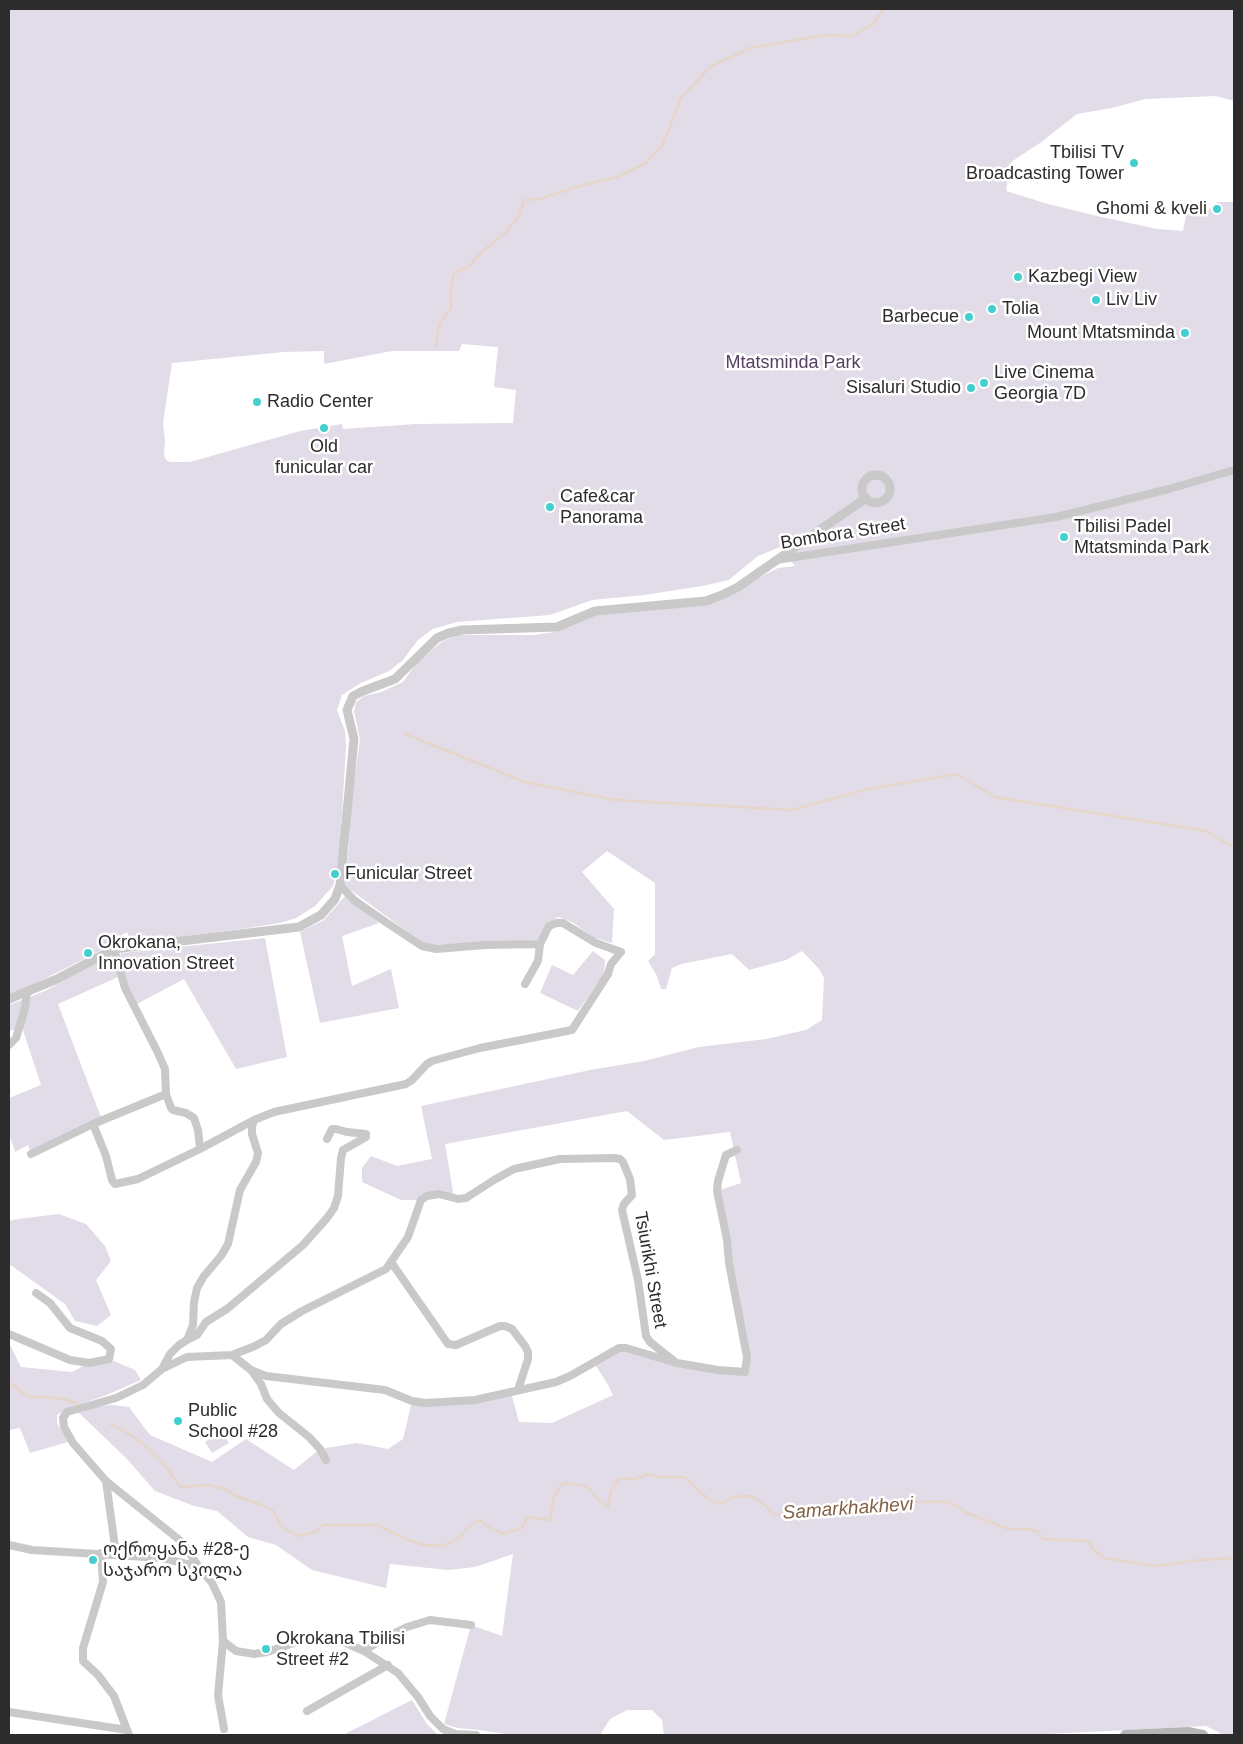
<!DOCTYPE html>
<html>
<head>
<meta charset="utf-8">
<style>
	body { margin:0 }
	#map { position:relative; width:1243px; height:1744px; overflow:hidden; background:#fff; font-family:Arial,sans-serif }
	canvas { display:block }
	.frame { position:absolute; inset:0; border:10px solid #2c2c2c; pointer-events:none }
</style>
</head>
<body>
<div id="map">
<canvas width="1243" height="1744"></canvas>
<div class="frame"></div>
</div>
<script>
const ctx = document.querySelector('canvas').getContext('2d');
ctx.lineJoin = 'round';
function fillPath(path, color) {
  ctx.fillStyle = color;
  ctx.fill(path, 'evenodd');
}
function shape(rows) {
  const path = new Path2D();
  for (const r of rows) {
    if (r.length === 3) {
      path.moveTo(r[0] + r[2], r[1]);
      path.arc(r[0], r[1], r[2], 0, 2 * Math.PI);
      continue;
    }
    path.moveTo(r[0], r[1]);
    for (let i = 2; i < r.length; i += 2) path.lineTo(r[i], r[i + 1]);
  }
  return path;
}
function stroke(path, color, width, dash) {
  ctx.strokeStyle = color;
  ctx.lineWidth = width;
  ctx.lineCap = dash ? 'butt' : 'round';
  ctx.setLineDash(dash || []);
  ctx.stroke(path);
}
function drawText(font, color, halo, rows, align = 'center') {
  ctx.font = font + ' Arial,"Noto Sans Georgian",sans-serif';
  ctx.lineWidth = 5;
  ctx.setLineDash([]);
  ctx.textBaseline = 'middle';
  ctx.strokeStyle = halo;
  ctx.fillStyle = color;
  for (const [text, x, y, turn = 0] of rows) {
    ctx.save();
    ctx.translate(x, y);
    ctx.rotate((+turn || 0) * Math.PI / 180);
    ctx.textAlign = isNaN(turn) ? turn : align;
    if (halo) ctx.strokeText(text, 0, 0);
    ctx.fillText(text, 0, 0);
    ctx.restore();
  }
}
const green = shape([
	[9,9,1234,9,1234,101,1216,96,1145,99,1112,108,1077,114,1040,143,1011,162,1006,191,1048,204,1097,216,1157,229,1183,231,1187,211,1205,213,1217,202,1234,202,1234,1735,1224,1735,1206,1726,1028,1735,664,1735,662,1720,652,1710,627,1710,610,1719,600,1735,512,1735,480,1730,458,1728,444,1724,471,1625,502,1636,513,1554,475,1567,448,1570,390,1564,386,1588,312,1570,276,1545,248,1537,217,1511,194,1506,155,1491,127,1459,77,1411,98,1406,114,1405,129,1407,150,1435,212,1462,246,1439,294,1470,320,1449,357,1443,388,1449,403,1439,412,1401,425,1403,511,1392,519,1422,552,1423,613,1395,607,1383,594,1363,619,1348,677,1363,745,1372,747,1357,717,1191,741,1183,730,1132,664,1140,627,1111,445,1144,454,1198,443,1195,421,1200,401,1200,362,1182,362,1168,371,1156,397,1166,432,1159,421,1106,590,1070,644,1061,699,1047,766,1039,806,1030,822,1020,824,978,819,969,802,951,786,960,749,970,732,954,681,964,672,968,666,989,661,989,657,976,648,961,655,954,655,883,607,851,582,872,614,909,612,943,595,938,572,922,558,917,548,923,538,940,433,945,420,941,344,885,349,846,351,803,360,740,354,711,356,702,364,696,381,692,403,682,418,661,443,641,458,635,534,635,554,632,594,615,679,607,762,576,778,568,795,566,780,547,758,556,729,580,702,586,644,595,592,600,550,615,457,622,433,629,418,640,403,660,389,671,361,683,342,695,337,710,345,731,346,747,339,862,333,886,315,906,296,918,280,923,248,928,131,943,127,932,108,944,100,951,26,988,9,994],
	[462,344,498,347,494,387,516,390,513,423,416,424,343,429,342,424,300,431,190,462,170,462,166,460,164,454,165,441,163,423,172,363,284,352,324,351,324,364,392,351,459,351],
	[346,895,379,923,342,936,352,986,391,969,399,1008,320,1023,300,932,324,920],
	[265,938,287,1057,236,1069,184,979,137,1004,126,986,120,955,122,953],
	[593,951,605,960,604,974,578,1011,540,993,552,965,573,975],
	[111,954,118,977,58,1004,102,1120,31,1154,28,1145,15,1152,9,1134,9,1098,41,1085,22,1027,9,1031,9,1005,45,991],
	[59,1214,86,1224,105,1246,111,1261,96,1280,111,1315,97,1326,75,1321,65,1304,9,1264,9,1221,18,1219],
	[9,1343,21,1367,72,1372,89,1363,109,1359,135,1370,141,1380,104,1396,69,1408,57,1415,57,1423,68,1442,30,1453,20,1428,9,1430],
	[221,1431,229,1443,212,1453,205,1442],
	[412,1700,427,1724,437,1734,441,1735,343,1735]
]);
const stream = shape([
	[436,347,438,330,442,320,451,308,451,288,454,273,467,268,484,250,506,232,519,216,524,200,540,199,583,185,617,177,646,163,663,144,681,98,710,67,750,48,825,35,852,36,872,25,884,9],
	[405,734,525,782,615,800,792,810,868,789,957,774,995,797,1206,831,1234,847],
	[9,1382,27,1396,64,1399,76,1403],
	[110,1424,131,1435,148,1448,163,1463,181,1487,208,1485,225,1489,234,1495,264,1506,273,1511,282,1527,298,1536,316,1532,323,1525,377,1525,406,1539,424,1545,442,1546,452,1542,461,1536,469,1526,480,1520,490,1528,503,1534,522,1528,527,1517,550,1520,554,1496,562,1484,577,1484,588,1487,600,1502,608,1507,611,1491,618,1479,635,1479,648,1474,659,1477,684,1477,711,1501,721,1504,732,1497,751,1496,765,1505,773,1514,798,1516,821,1508,832,1507,885,1506,904,1502,946,1502,955,1505,967,1513,1008,1529,1027,1529,1037,1531,1043,1539,1089,1541,1092,1548,1104,1558,1154,1566,1201,1560,1234,1558]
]);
const minor = shape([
	[776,560,1056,517,1169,489,1234,470],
	[340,885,354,900,387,923,422,946,436,949,485,945,540,944],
	[114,949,125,988,157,1051,165,1069,166,1094,171,1108,173,1110,186,1113,194,1118,198,1130,200,1149],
	[525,984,538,961,540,944,549,926,556,923,563,923,596,943,621,952],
	[9,1045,16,1038,25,1008,27,992],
	[93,1124,106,1156,112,1180,115,1184,138,1179,200,1149,254,1120,274,1112,406,1084,412,1080,427,1064,432,1061,480,1048,572,1030,608,974,611,964,621,952],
	[31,1154,93,1124,166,1094],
	[391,1262,448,1344,456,1345,500,1326,505,1326,512,1329,525,1346,528,1352,528,1359,518,1390],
	[9,1334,70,1360,89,1363,109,1359,111,1349,102,1341,70,1328,50,1303,36,1293],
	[187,1340,197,1335,206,1322,227,1309,303,1245,327,1218,334,1208,338,1196,341,1158,343,1150,366,1137,366,1134,347,1132,336,1129,332,1129,327,1139],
	[232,1355,255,1346,266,1340,281,1324,302,1311,386,1269,408,1237,421,1200,427,1196,439,1194,458,1199,466,1198,494,1180,514,1169,560,1159,614,1158,620,1159,623,1162,630,1179,632,1195,624,1204,622,1210,638,1280,646,1336,650,1342,674,1361],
	[162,1369,187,1357,232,1355,251,1370,266,1376,385,1390,412,1401,425,1403,475,1400,556,1382,570,1376,619,1348,626,1348,677,1363,718,1370,745,1372,747,1357,729,1263,727,1240,717,1191,718,1181,726,1155,737,1150],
	[251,1370,261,1384,267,1399,279,1413,309,1437,320,1449,326,1460],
	[106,1481,116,1554],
	[9,1545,32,1550,162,1558,199,1567,212,1583,221,1602,223,1641,236,1651,254,1654,267,1652,309,1638,341,1641,364,1651,398,1673,418,1697,430,1716,443,1729,455,1734,476,1735],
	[101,1553,103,1582,83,1648,83,1661,98,1675,114,1696,129,1735],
	[199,1567,182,1542,106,1481,73,1443,64,1427,63,1418,67,1412,116,1398,143,1385,162,1369,170,1354,179,1345,187,1340,193,1325,194,1302,197,1288,204,1276,221,1256,228,1244,240,1190,256,1162,258,1153,252,1134,252,1127,254,1120],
	[223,1641,218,1695,224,1729],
	[364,1651,386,1637,407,1627,430,1620,471,1625],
	[307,1711,388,1665],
	[9,1712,127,1730]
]);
const tertiary = shape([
	[876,489,14],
	[9,999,57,979,114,949,299,927,321,915,335,899,340,885,354,739,347,710,353,696,363,691,395,679,437,638,449,633,462,630,557,627,595,611,706,601,722,595,738,587,866,498]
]);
const secondary = shape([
	[1125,1735,1188,1732,1203,1735]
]);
const markers = [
	[1134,163,5,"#42cfce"],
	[1217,209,5,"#42cfce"],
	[1018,277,5,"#42cfce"],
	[1096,300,5,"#42cfce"],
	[992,309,5,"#42cfce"],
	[969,317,5,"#42cfce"],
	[1185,333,5,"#42cfce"],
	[984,383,5,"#42cfce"],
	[971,388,5,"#42cfce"],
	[257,402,5,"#42cfce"],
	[324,428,5,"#42cfce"],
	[550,507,5,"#42cfce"],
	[1064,537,5,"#42cfce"],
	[335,874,5,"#42cfce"],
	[88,953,5,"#42cfce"],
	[178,1421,5,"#42cfce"],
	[93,1560,5,"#42cfce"],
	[266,1649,5,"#42cfce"]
];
const poiNames = [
	["Tbilisi TV",1124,153,"right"],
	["Broadcasting Tower",1124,174,"right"],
	["Ghomi & kveli",1207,209,"right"],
	["Kazbegi View",1028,277],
	["Liv Liv",1106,300],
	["Tolia",1002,309],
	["Barbecue",959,317,"right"],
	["Mount Mtatsminda",1175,333,"right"],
	["Live Cinema",994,373],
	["Georgia 7D",994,394],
	["Sisaluri Studio",961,388,"right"],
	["Radio Center",267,402],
	["Old",324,447,"center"],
	["funicular car",324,468,"center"],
	["Cafe&car",560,497],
	["Panorama",560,518],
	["Tbilisi Padel",1074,527],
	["Mtatsminda Park",1074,548],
	["Funicular Street",345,874],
	["Okrokana,",98,943],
	["Innovation Street",98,964],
	["Public",188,1411],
	["School #28",188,1432],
	["ოქროყანა #28-ე",103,1550],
	["საჯარო სკოლა",103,1571],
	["Okrokana Tbilisi",276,1639],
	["Street #2",276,1660]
];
const parkNames = [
	["Mtatsminda Park",793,363]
];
const streetNames = [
	["Bombora Street",843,534,-9],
	["Tsiurikhi Street",650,1270,80]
];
const waterNames = [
	["Samarkhakhevi",848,1509,-4]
];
fillPath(green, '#e2dbe8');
stroke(stream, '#e6d6c9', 2.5);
stroke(minor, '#c9c9c9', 8);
stroke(tertiary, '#c9c9c9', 9);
stroke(secondary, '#b6b6b6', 10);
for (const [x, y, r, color] of markers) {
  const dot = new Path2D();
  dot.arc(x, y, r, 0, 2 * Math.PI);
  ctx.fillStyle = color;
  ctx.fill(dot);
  stroke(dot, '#fff', 2);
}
drawText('18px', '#2c2c2c', '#fff', poiNames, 'left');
drawText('18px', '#543f62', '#fff', parkNames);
drawText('18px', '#2c2c2c', '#fff', streetNames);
drawText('italic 19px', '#846144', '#fff', waterNames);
</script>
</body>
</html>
